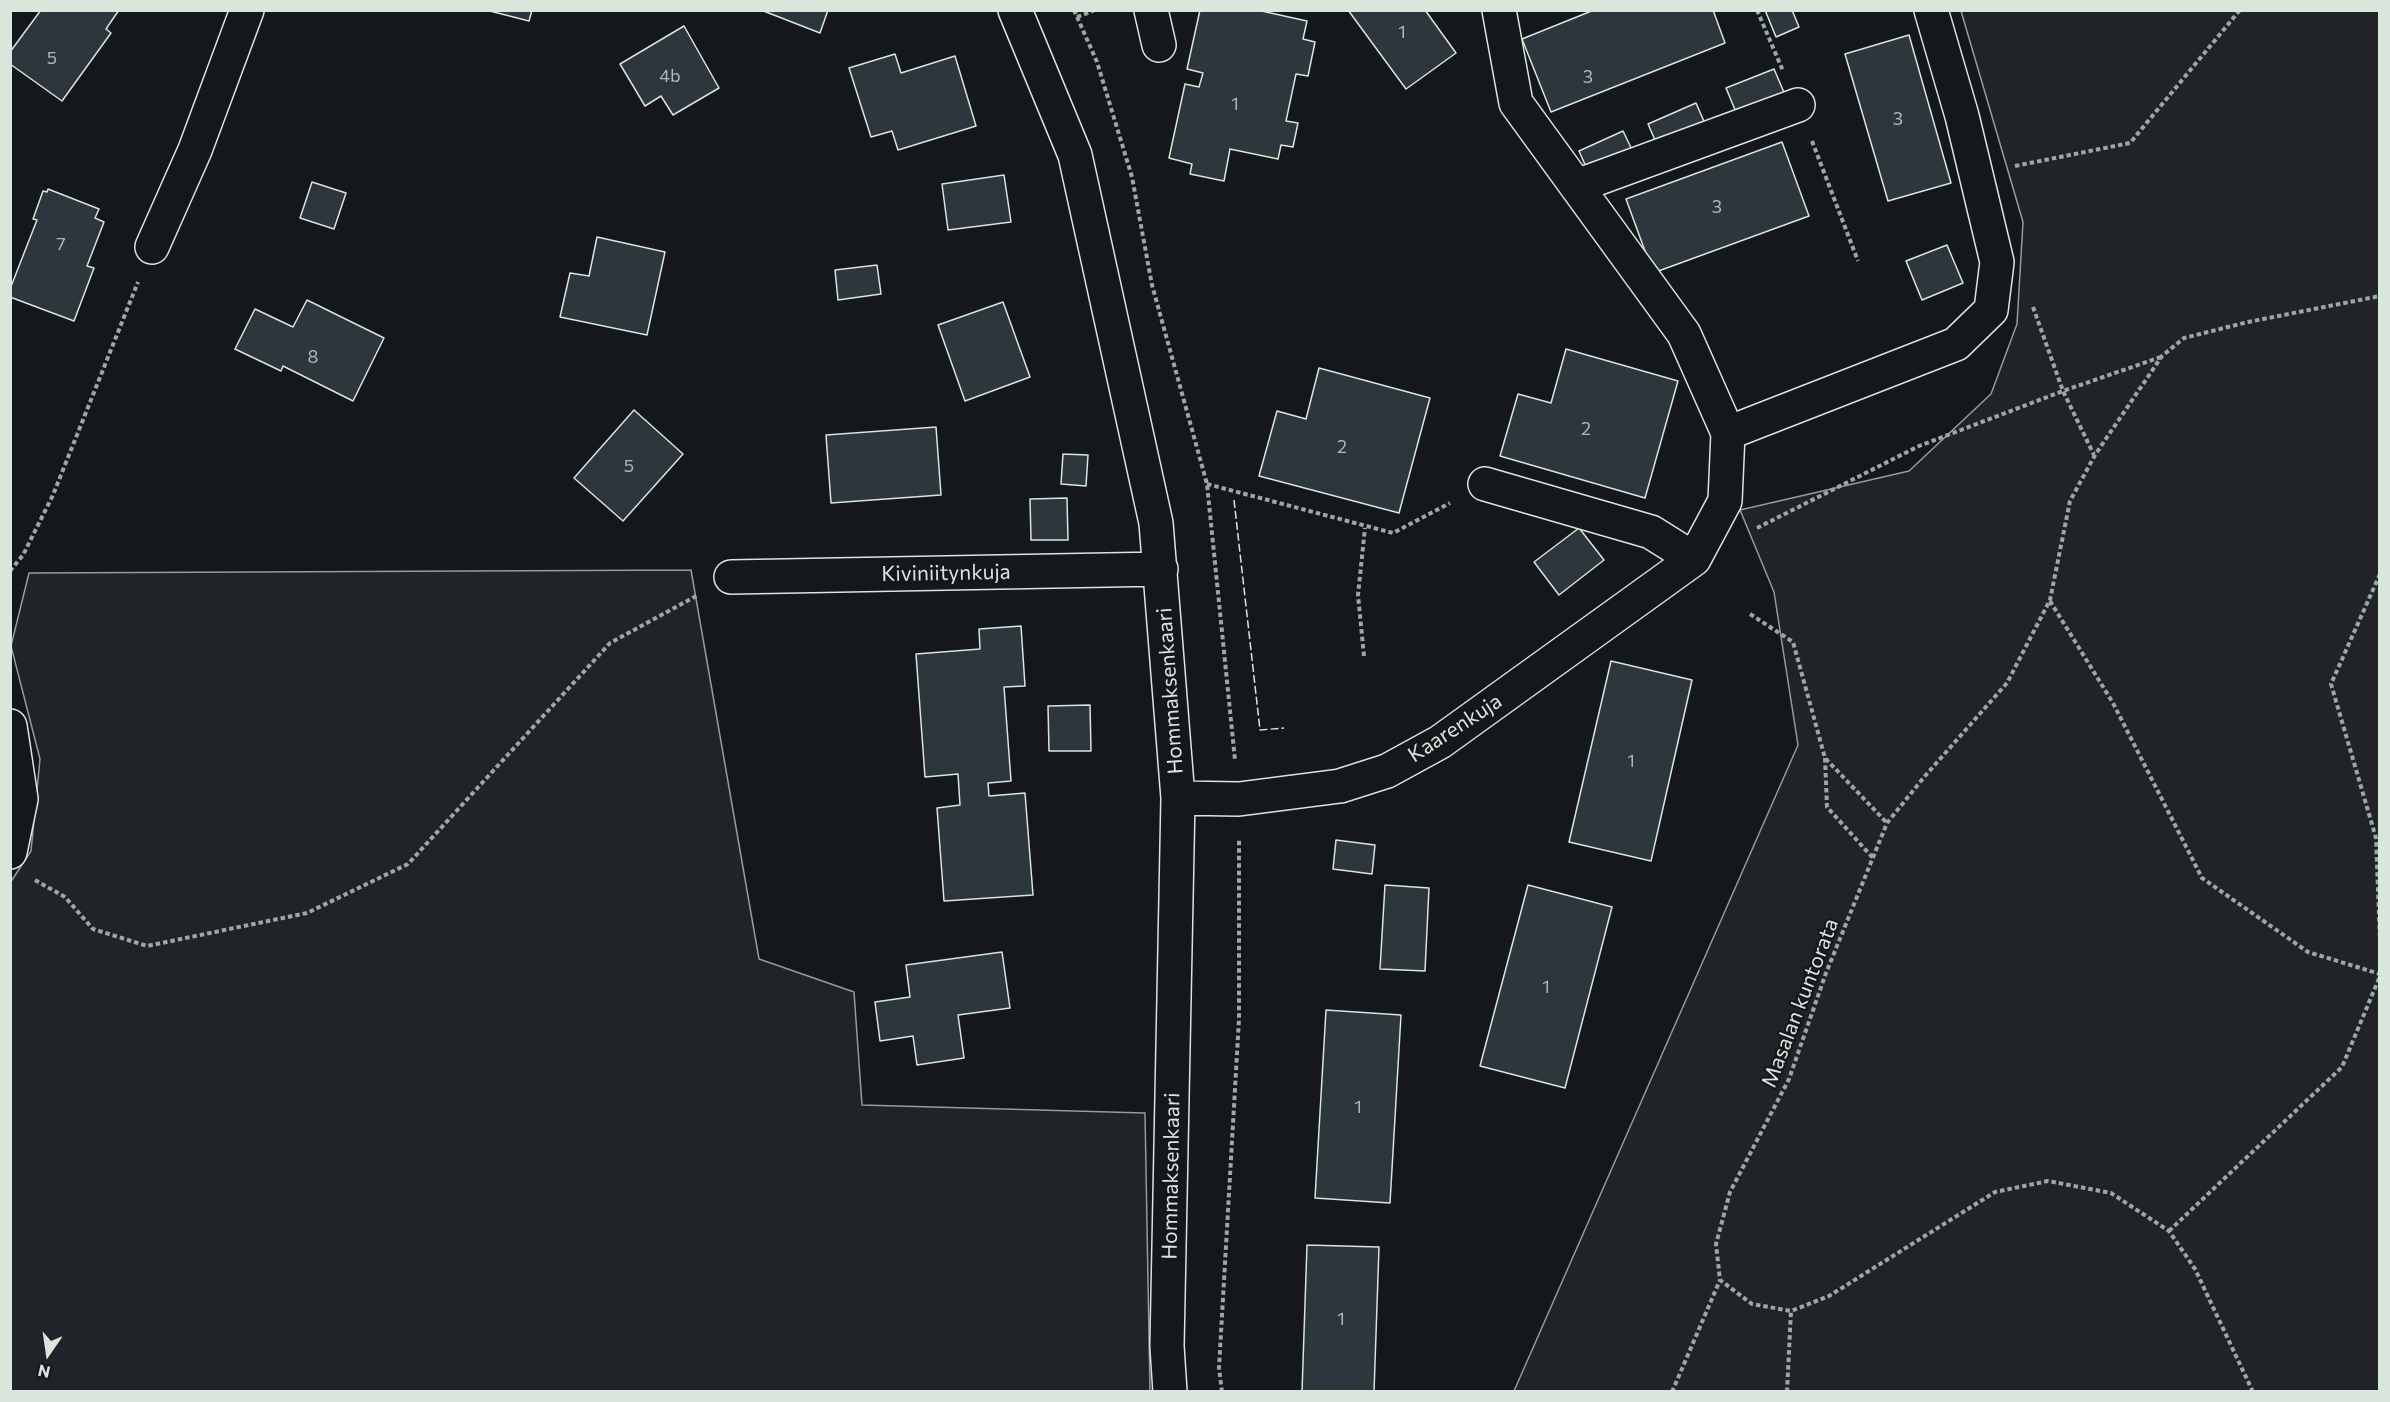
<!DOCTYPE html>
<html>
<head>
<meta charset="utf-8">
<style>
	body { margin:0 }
	#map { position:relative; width:2390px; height:1402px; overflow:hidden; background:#14181c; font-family:Commissioner,sans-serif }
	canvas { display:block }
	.frame { position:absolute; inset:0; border:12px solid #d8e6dc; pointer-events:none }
	.north { position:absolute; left:18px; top:1324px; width:60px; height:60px; -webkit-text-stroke:4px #14181c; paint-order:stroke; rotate:193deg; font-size:16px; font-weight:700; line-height:24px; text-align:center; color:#d8e6dc }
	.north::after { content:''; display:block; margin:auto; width:21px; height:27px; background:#d8e6dc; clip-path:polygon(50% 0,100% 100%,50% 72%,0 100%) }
</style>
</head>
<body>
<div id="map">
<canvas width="2390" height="1402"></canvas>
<div class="frame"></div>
<div class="north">N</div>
</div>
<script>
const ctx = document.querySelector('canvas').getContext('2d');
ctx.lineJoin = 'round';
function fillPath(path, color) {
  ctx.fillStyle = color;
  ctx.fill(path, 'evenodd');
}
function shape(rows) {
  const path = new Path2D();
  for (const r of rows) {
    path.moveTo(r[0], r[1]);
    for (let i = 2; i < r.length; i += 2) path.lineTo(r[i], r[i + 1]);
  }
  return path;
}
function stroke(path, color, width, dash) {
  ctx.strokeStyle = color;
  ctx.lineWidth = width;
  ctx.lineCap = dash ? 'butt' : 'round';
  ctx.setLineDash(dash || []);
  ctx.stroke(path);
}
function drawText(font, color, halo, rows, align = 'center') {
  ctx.font = font + ' Commissioner,sans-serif';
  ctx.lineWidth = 4.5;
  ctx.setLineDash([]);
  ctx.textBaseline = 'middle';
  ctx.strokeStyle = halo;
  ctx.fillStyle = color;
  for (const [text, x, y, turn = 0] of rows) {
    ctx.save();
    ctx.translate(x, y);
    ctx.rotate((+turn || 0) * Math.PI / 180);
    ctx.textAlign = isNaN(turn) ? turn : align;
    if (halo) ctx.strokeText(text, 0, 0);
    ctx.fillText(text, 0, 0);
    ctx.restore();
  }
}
const green = shape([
	[1961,11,2379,11,2379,1391,1514,1391,1798,745,1774,592,1740,510,1909,471,1991,394,2017,324,2023,222,1961,11],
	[691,570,759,959,854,992,862,1105,1145,1113,1150,1391,11,1391,10,883,31,851,40,759,11,646,29,573,691,570]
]);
const building = shape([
	[41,10,119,10,106,29,111,33,62,101,10,64,10,52,41,10],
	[486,10,532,10,529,21,486,10],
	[761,10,828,10,820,33,761,10],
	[1200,10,1257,10,1307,21,1303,39,1315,42,1308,76,1296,74,1286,121,1298,123,1293,147,1281,145,1278,159,1230,149,1224,181,1190,174,1192,164,1169,158,1185,84,1199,87,1203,73,1187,69,1200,10],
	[1348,10,1425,10,1456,53,1406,89,1348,10],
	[1594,10,1713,10,1725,43,1551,112,1522,39,1594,10],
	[1765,10,1792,10,1799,27,1776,37,1765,10],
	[684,26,719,88,673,115,661,96,645,106,620,64,684,26],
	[1909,35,1951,183,1888,201,1845,54,1909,35],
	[895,54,901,73,955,56,976,126,898,150,892,131,871,137,849,68,895,54],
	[1774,69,1786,97,1738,117,1726,88,1774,69],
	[1696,103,1706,126,1658,147,1648,124,1696,103],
	[1623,131,1635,156,1590,176,1579,151,1623,131],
	[1782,142,1809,216,1653,273,1626,199,1782,142],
	[1004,175,1011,222,948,230,942,184,1004,175],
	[312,182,346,193,334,229,300,218,312,182],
	[48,189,99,209,95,218,104,222,87,266,94,268,74,321,10,297,10,289,37,220,33,219,43,191,47,192,48,189],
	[597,237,665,252,647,335,560,317,570,273,589,276,597,237],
	[1947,245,1963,283,1922,300,1906,261,1947,245],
	[877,265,881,294,838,300,835,270,877,265],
	[307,300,384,338,353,401,283,366,281,371,235,349,255,309,293,327,307,300],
	[1003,302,1030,377,965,401,938,325,1003,302],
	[1566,349,1678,381,1645,498,1500,456,1518,394,1551,403,1566,349],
	[1319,368,1430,398,1399,513,1259,476,1277,411,1306,419,1319,368],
	[634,410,683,454,623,521,574,478,634,410],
	[936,427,941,495,831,503,826,435,936,427],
	[1063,454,1088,455,1086,486,1061,484,1063,454],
	[1067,498,1068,540,1031,540,1030,499,1067,498],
	[1579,528,1604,560,1559,595,1534,562,1579,528],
	[1021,626,1025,686,1004,687,1011,781,988,783,989,796,1025,793,1033,895,944,901,937,808,960,805,958,774,925,777,916,654,980,649,979,629,1021,626],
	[1611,661,1692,680,1651,861,1569,842,1611,661],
	[1090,705,1091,751,1049,751,1048,706,1090,705],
	[1336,840,1375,845,1372,874,1333,869,1336,840],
	[1385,885,1429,888,1425,971,1380,969,1385,885],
	[1528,885,1612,907,1565,1088,1480,1066,1528,885],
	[1002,952,1010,1008,958,1015,964,1058,917,1065,913,1036,880,1041,875,1002,910,997,906,965,1002,952],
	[1326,1010,1401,1015,1390,1203,1315,1198,1326,1010],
	[1307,1245,1379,1247,1374,1392,1302,1392,1307,1245]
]);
const path = shape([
	[1074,10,1097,62,1132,177,1152,285,1207,484,1235,760],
	[1757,10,1783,71],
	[1077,17,1095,10],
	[1812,141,1858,261],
	[2015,166,2130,143,2240,10],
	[2033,307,2063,391,2094,455],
	[1207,484,1393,533,1450,503],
	[1757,528,1919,446,2063,391,2161,357],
	[10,571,23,555,53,495,138,282],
	[2380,574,2331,684,2376,838,2380,942],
	[2050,601,2113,703,2202,878,2308,952,2380,974],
	[1750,614,1793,642,1825,758,1887,823],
	[1364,656,1358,595,1365,528],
	[1825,758,1827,807,1873,858],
	[35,880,65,897,93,929,147,946,307,913,408,864,610,643,698,595],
	[2169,1231,2342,1067,2380,976],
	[1222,1392,1219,1368,1239,1019,1239,839],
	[1672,1392,1720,1280],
	[1787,1392,1791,1311],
	[2253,1392,2195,1269,2169,1231,2111,1193,2048,1181,1995,1192,1829,1296,1791,1311,1752,1304,1720,1280,1716,1244,1730,1192,1789,1079,1826,973,1887,823,1925,776,2007,683,2050,600,2070,501,2095,455,2162,356,2184,338,2248,322,2380,296]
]);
const minor = shape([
	[1015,10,1075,155,1156,523,1178,798,1167,1346,1170,1392],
	[1151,10,1159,45],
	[1577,186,1798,105],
	[152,247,195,150,247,10],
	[1728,433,1956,344,1991,310,1997,262,1962,116,1931,10],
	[1485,484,1651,532,1694,559],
	[731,577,1161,569],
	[10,726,21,799,10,852],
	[1178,798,1239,799,1340,786,1387,771,1440,742,1694,559,1725,501,1728,433,1684,334,1516,103,1499,10]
]);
const fence = shape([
	[1234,500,1260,730,1284,728]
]);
const numberNames = [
	["1",1402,32],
	["5",52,58],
	["4b",670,76],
	["3",1588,77],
	["1",1235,104],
	["3",1898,119],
	["3",1717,207],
	["7",61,244],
	["8",313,357],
	["2",1586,429],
	["2",1342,447],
	["5",629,466],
	["1",1631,761],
	["1",1546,987],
	["1",1358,1107],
	["1",1341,1319]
];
const streetNames = [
	["Kiviniitynkuja",946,573,-1],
	["Hommaksenkaari",1170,691,-94],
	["Kaarenkuja",1455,728,-33],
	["Masalan kuntorata",1800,1003,-69],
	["Hommaksenkaari",1171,1176,-89]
];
fillPath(green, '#202428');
stroke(green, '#939e99', 1.5);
fillPath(building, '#2c363c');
stroke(building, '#d8e6dc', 1.5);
stroke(minor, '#d8e6dc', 36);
stroke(path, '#9da8a2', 4, [4.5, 3]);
stroke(minor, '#14181c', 33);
stroke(fence, '#d8e6dc', 1.5, [8, 3]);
drawText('18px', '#adbab4', null, numberNames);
drawText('21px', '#d8e6dc', '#14181c', streetNames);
</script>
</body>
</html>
